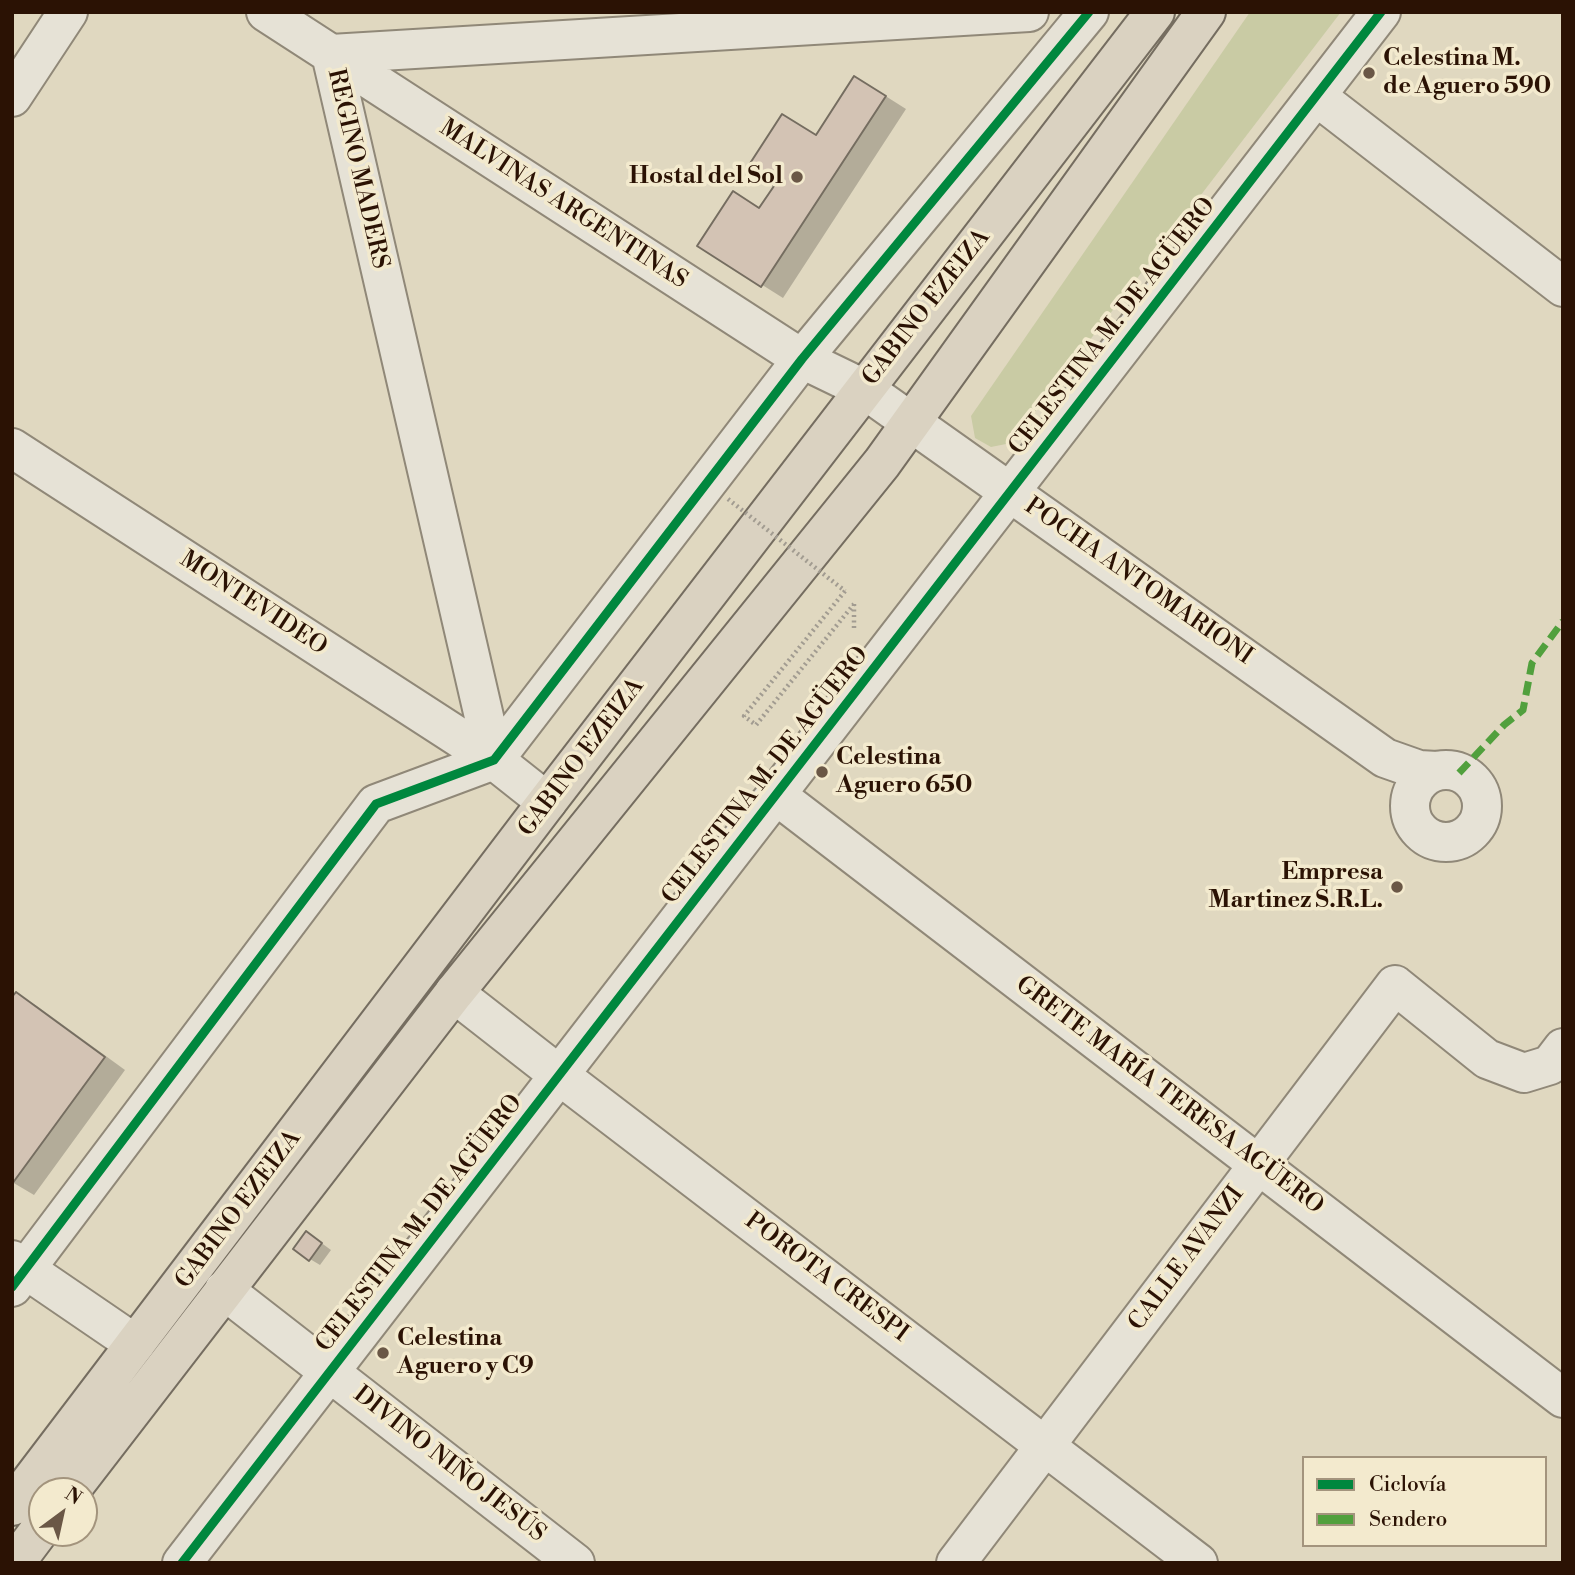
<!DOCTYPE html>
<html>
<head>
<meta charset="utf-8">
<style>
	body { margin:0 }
	#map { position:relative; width:1575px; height:1575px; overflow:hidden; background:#e0d8c0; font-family:"Libre Bodoni",serif }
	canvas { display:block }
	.frame { position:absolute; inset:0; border:14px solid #2b1204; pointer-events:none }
	.legend { position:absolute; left:1302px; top:1456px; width:245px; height:91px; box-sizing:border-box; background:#f3eace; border:2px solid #a3947d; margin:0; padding:9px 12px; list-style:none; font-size:21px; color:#2b1204 }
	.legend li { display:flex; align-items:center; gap:14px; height:35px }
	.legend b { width:35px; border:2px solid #a3947d }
	.north { position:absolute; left:28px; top:1477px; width:70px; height:70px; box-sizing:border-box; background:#f3eace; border:2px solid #a3947d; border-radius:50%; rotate:33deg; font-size:19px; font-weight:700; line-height:28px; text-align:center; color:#2b1204 }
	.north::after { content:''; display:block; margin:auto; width:24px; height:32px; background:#6a5746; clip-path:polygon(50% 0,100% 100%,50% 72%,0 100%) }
</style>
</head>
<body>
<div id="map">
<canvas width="1575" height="1575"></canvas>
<div class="frame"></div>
<ul class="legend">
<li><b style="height:9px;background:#00873e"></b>Ciclovía</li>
<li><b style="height:9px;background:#51a03d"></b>Sendero</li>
</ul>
<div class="north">N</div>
</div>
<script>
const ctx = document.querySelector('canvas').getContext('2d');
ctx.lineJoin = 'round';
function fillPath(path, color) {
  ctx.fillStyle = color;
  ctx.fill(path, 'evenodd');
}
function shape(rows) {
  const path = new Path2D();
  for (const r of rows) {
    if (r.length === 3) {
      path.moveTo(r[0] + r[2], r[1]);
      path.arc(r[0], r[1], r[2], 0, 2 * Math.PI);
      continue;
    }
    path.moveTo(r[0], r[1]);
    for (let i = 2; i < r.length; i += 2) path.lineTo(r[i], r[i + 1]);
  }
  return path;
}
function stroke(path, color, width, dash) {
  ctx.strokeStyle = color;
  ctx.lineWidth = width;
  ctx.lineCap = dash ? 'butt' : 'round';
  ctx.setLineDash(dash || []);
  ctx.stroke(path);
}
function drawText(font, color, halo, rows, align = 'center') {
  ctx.font = font + ' "Libre Bodoni",serif';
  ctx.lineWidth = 7;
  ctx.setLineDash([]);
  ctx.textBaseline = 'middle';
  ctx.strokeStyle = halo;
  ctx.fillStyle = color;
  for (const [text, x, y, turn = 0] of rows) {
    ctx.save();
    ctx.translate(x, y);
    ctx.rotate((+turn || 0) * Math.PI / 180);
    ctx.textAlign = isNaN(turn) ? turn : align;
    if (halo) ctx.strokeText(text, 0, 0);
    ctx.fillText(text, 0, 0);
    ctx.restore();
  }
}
const green = shape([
	[1250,12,1341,12,1011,443,991,447,975,438,971,416]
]);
const shadow = shape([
	[876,90,906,109,783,298,699,245,761,209,817,137],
	[16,994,37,1006,125,1070,34,1195,12,1182],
	[316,1239,331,1250,320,1265,310,1259]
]);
const building = shape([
	[854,76,886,96,761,287,697,246,733,191,759,208,774,186,747,168,782,114,816,135,854,76],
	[16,992,105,1057,12,1184,12,997,16,992],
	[306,1231,322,1243,309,1261,293,1249,306,1231]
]);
const path = shape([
	[845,591,744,716,756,725,854,604],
	[854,604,854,631]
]);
const minor = shape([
	[266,12,802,359,864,389,1385,758,1419,770,1437,771],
	[1316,96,1563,287],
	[12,97,68,12],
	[12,448,494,760,547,802],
	[494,760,331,54,1029,12],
	[1446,806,36],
	[776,795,1563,1398],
	[454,993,559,1075,1198,1563],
	[12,1260,135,1344],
	[12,1287,376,804,494,760,802,359,1089,12],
	[224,1290,575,1563],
	[182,1563,1381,12],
	[956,1563,1395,985,1487,1059,1524,1073,1550,1065,1563,1048]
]);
const major = shape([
	[70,1491,454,993,882,463,1206,12],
	[12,1506,547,802,1155,12],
	[15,1563,42,1527]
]);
const pathBridge = shape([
	[728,499,845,591]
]);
const quiet = shape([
	[1459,773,1504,725,1523,710,1532,663,1563,621]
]);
const cycleway = shape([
	[12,1287,376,804,494,760,802,359,1089,12],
	[182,1563,1381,12]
]);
const markers = [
	[1369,73,7,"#6a5746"],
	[797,177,7,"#6a5746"],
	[822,772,7,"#6a5746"],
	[1397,887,7,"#6a5746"],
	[383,1353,7,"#6a5746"]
];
const poiNames = [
	["Celestina M.",1383,59],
	["de Aguero 590",1383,87],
	["Hostal del Sol",783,177,"right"],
	["Celestina",836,758],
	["Aguero 650",836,786],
	["Empresa",1383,873,"right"],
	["Martinez S.R.L.",1383,901,"right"],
	["Celestina",397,1339],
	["Aguero y C9",397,1367]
];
const streetNames = [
	["REGINO MADERS",357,169,77],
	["MALVINAS ARGENTINAS",563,205,33],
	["GABINO EZEIZA",927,308,-52],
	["CELESTINA M. DE AGÜERO",1113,327,-52],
	["POCHA ANTOMARIONI",1138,582,35],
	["MONTEVIDEO",253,604,33],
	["GABINO EZEIZA",582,758,-53],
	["CELESTINA M. DE AGÜERO",766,776,-52],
	["GRETE MARÍA TERESA AGÜERO",1169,1096,37],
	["GABINO EZEIZA",239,1210,-53],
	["CELESTINA M. DE AGÜERO",420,1224,-52],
	["CALLE AVANZI",1187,1259,-53],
	["POROTA CRESPI",826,1278,37],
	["DIVINO NIÑO JESÚS",449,1465,38]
];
fillPath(green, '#c9cba4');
fillPath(shadow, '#0003');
fillPath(building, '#d3c3b4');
stroke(building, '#756d60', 2);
stroke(minor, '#908878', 42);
stroke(major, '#756d60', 42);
stroke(path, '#a29c91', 4.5, [2, 3.5]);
stroke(minor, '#e6e2d6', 38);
stroke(major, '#dad2c1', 38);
stroke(pathBridge, '#a29c91', 4.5, [2, 3.5]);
stroke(quiet, '#51a03d', 7, [14, 7]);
stroke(cycleway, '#00873e', 9);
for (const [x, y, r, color] of markers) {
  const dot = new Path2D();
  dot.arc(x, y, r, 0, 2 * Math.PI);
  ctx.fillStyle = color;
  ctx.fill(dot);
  stroke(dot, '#f3eace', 2.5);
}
drawText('bold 24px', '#2b1204', '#f3eace', poiNames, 'left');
drawText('24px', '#2b1204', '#f3eace', streetNames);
</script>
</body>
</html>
